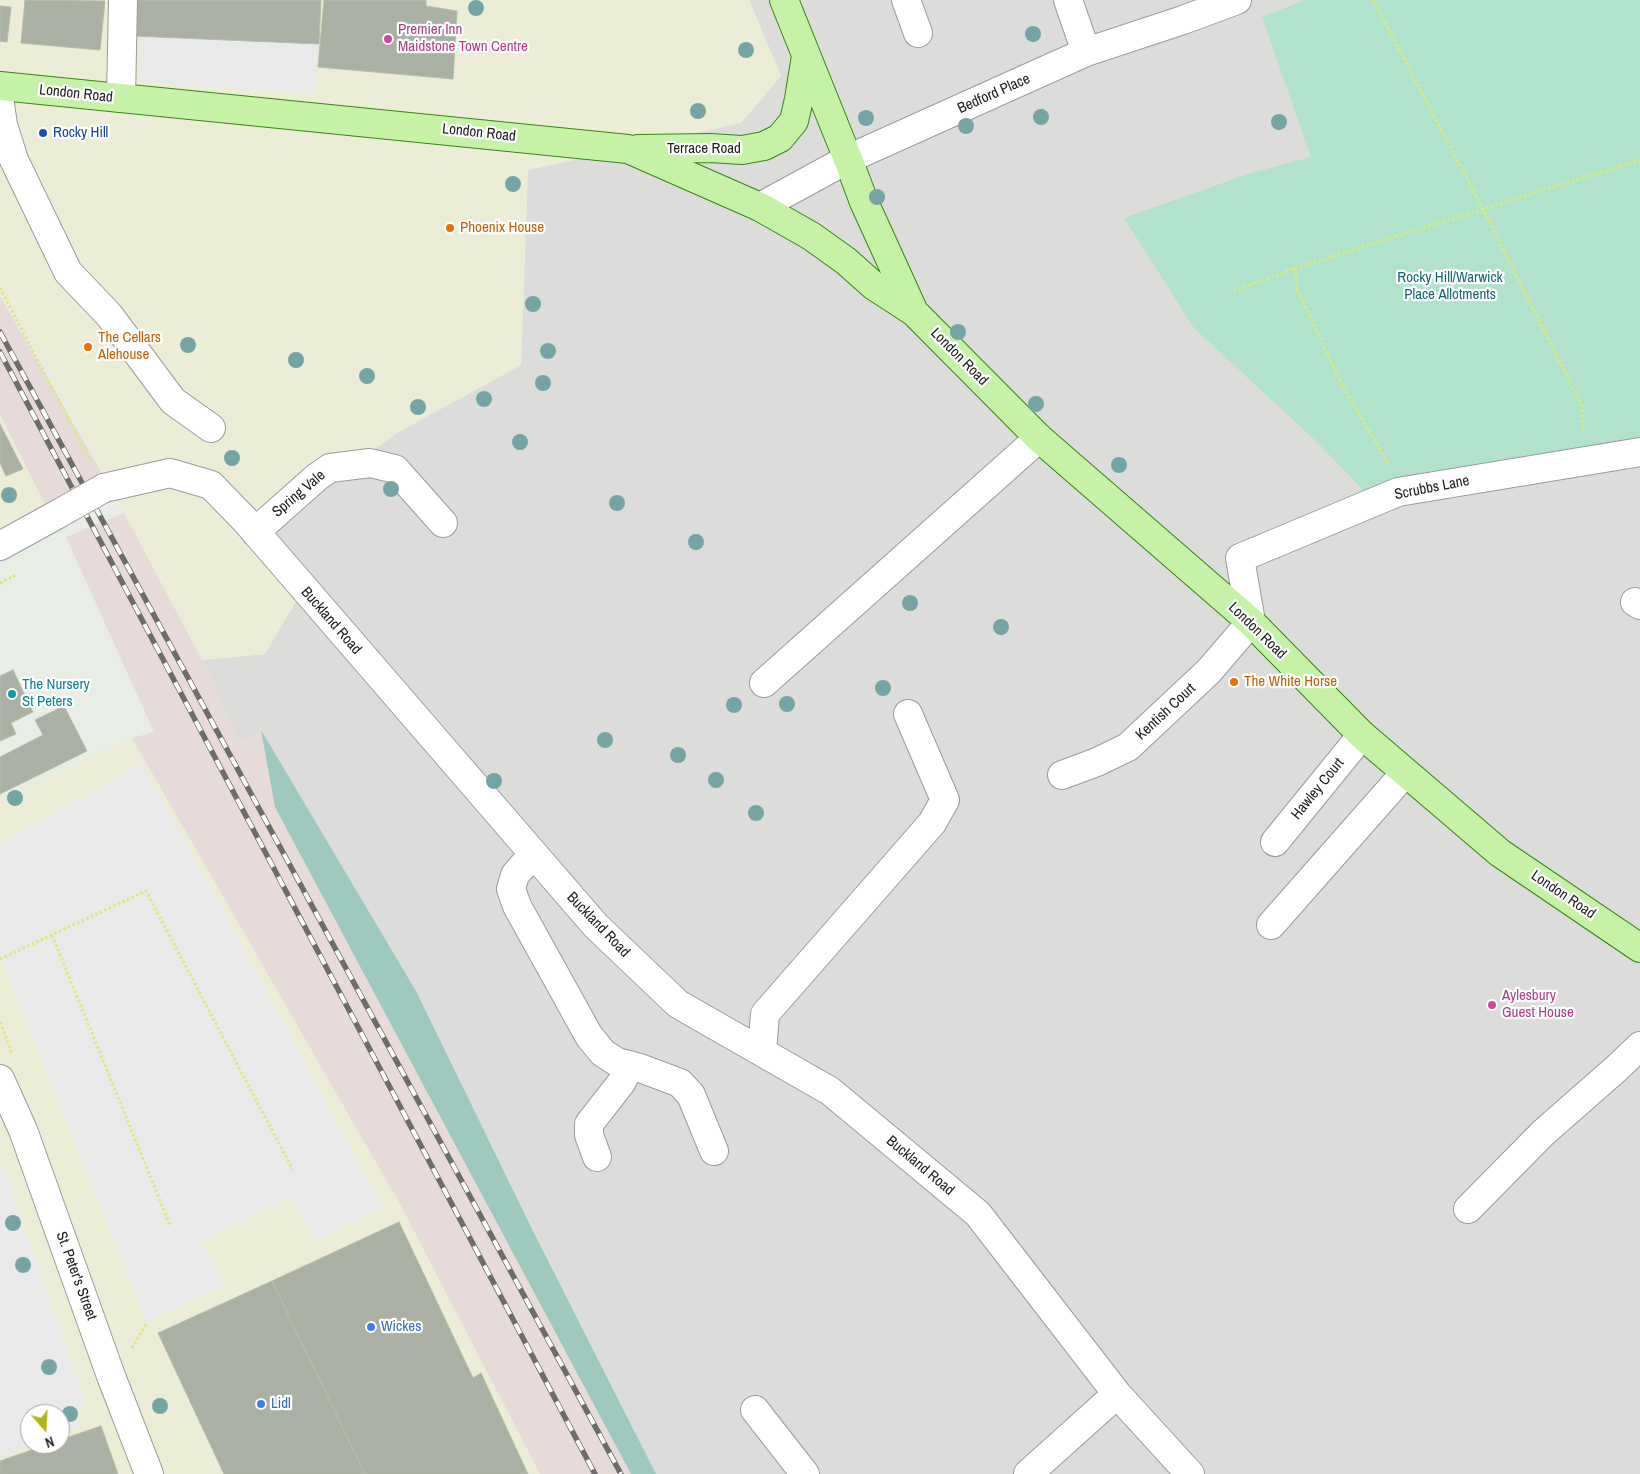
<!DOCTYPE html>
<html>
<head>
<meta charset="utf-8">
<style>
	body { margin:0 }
	#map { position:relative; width:1640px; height:1474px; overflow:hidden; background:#e8eee5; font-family:"Archivo Narrow",sans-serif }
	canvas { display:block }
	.north { position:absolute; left:20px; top:1404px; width:50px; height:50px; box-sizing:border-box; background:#fff; border:1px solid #a5a5a5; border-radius:50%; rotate:161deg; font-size:14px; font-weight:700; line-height:20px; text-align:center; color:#1e1e1e }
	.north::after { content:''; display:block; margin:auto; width:18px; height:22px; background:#b1b616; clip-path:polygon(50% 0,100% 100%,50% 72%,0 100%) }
</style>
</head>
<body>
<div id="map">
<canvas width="1640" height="1474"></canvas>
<div class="north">N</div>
</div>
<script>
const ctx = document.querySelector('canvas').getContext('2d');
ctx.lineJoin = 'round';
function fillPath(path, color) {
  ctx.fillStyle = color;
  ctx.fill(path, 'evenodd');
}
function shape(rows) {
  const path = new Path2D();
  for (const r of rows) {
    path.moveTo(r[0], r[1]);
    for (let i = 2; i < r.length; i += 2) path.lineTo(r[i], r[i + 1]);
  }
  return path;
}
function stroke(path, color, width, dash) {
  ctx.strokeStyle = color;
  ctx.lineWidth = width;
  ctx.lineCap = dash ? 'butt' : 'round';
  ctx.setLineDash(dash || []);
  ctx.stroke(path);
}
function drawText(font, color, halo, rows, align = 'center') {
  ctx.font = font + ' "Archivo Narrow",sans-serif';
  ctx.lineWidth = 4.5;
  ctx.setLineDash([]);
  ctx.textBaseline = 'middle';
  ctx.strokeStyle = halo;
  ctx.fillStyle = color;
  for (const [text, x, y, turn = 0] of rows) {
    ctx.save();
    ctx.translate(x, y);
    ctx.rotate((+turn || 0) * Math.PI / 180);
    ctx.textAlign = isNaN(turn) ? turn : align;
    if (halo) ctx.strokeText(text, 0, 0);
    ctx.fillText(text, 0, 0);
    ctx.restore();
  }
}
const residential = shape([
	[749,0,1640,0,1640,1474,656,1474,533,1231,416,991,261,731,239,742,202,660,265,654,271,527,395,434,521,365,528,170,741,123,781,76]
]);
const commercial = shape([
	[0,0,749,0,781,76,741,123,528,170,521,365,395,434,271,527,308,581,265,654,202,660,47,369,0,290],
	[0,414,45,504,0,527],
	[132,738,400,1204,540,1474,0,1474,0,799],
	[30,1414,60,1414,60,1444,30,1444]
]);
const industrial = shape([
	[0,296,103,475,45,504,0,414],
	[124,513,202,660,239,742,261,730,416,991,533,1231,656,1474,540,1474,400,1204,132,738,154,732,66,537]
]);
const grass = shape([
	[1305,0,1640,0,1640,447,1366,493,1318,443,1194,328,1124,218,1251,173,1311,157,1262,17]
]);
const forest = shape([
	[261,730,416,991,533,1231,656,1474,631,1474,275,807]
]);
const parking = shape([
	[142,32,319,44,316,94,139,82],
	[141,762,207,881,382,1207,314,1242,292,1196,201,1240,224,1286,175,1308,147,1323,0,957,0,846,44,818,113,782],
	[4,1169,87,1406,75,1410,81,1427,60,1435,60,1414,30,1414,30,1444,36,1444,0,1457,0,1170]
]);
const building = shape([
	[25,0,105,1,100,50,21,43,25,0],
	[136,0,321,0,319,44,134,36,136,0],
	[324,0,426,0,426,6,457,11,453,79,318,67,324,0],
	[0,6,11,7,7,42,0,41,0,6],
	[0,424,23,469,6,476,0,463,0,424],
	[13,670,33,712,11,723,16,734,0,741,0,676,13,670],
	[64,706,87,751,0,794,0,757,43,735,35,720,64,706],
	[399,1222,473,1378,481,1373,528,1474,365,1474,272,1281,399,1222],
	[272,1281,365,1474,224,1474,158,1333,272,1281],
	[101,1426,118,1474,0,1474,0,1461,49,1444,60,1444,60,1440,101,1426]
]);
const path = shape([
	[1373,0,1483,209,1582,406,1583,430,1581,431],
	[1295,268,1297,289,1342,385,1389,465],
	[0,288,91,462],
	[1234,291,1295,268,1640,160],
	[0,583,14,576,12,573],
	[52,935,170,1225],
	[0,959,146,891,293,1170],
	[0,1022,12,1054],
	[132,1348,147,1323]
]);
const minor = shape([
	[906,0,918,33],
	[1068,0,1086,52],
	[121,98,123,0],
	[0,104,3,125,14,160,68,272,109,315,173,401,211,428],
	[760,207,848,159,1086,52,1183,20,1237,0],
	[104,488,170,473,211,485,246,521,596,926,678,1004,830,1091,978,1214,1117,1394,1190,1474],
	[255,532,317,477,330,468,370,463,395,469,443,523],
	[0,546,58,514],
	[1635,602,1640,605],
	[764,683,1039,438],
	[1062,775,1097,762,1128,747,1209,671,1251,622,1240,558,1398,492,1640,452],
	[1275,842,1362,735],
	[533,854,515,875,511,889,517,906,589,1036,603,1053,617,1062,640,1068,680,1083,691,1095,714,1151],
	[1271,925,1405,773],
	[762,1052,765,1014,932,823,945,800,908,714],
	[0,1079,23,1130,111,1376,149,1474],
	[597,1157,589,1135,589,1124,621,1083,630,1065],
	[1468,1209,1543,1133,1617,1068,1640,1046],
	[755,1410,805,1474],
	[1028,1474,1117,1394]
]);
const major = shape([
	[784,0,848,159,864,202,914,312],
	[0,86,628,149,760,207,811,236,846,261,874,286,914,312,1039,438,1251,622,1362,735,1500,853,1640,948],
	[638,149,710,148,742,150,764,146,780,138,794,121,799,99,806,56]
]);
const rail = shape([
	[0,332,621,1474],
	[0,352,595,1474]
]);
const minorBridge = shape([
	[58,514,104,488]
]);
const trees = [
	[476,8],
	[1033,34],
	[746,50],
	[698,111],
	[1041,117],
	[866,118],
	[1279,122],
	[966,126],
	[513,184],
	[877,197],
	[533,304],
	[958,332],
	[188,345],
	[548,351],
	[296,360],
	[367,376],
	[543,383],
	[484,399],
	[1036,404],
	[418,407],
	[520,442],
	[232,458],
	[1119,465],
	[391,489],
	[9,495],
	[617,503],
	[696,542],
	[910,603],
	[1001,627],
	[883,688],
	[787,704],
	[734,705],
	[605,740],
	[678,755],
	[716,780],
	[494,781],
	[15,798],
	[756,813],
	[13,1223],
	[23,1265],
	[49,1367],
	[160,1406],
	[70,1414]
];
const markers = [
	[388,39,5,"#d1479c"],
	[43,133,5,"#1a4fb4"],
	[450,228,5,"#e8710a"],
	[88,347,5,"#e8710a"],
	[1234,682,5,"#e8710a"],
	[12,694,5,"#0f9aa8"],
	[1492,1005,5,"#d1479c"],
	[371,1327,5,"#3f7fe0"],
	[261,1404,5,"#3f7fe0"]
];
const hotelNames = [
	["Premier Inn",398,30],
	["Maidstone Town Centre",398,47],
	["Aylesbury",1502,996],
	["Guest House",1502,1013]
];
const streetNames = [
	["London Road",76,94,6],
	["Bedford Place",994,94,-24],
	["London Road",479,133,6],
	["Terrace Road",704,149],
	["London Road",959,357,45],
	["Scrubbs Lane",1432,488,-11],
	["Spring Vale",299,494,-40],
	["Buckland Road",331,621,49],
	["London Road",1257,631,44],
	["Kentish Court",1166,712,-43],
	["Hawley Court",1318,789,-51],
	["London Road",1563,895,34],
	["Buckland Road",598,925,46],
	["Buckland Road",920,1166,40],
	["St. Peter's Street",76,1276,70]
];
const transitNames = [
	["Rocky Hill",53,133]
];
const foodNames = [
	["Phoenix House",460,228],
	["The Cellars",98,338],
	["Alehouse",98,355],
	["The White Horse",1244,682]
];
const parkNames = [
	["Rocky Hill/Warwick",1450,278],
	["Place Allotments",1450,295]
];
const cultureNames = [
	["The Nursery",22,685],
	["St Peters",22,702]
];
const shopNames = [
	["Wickes",381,1327],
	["Lidl",271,1404]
];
fillPath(residential, '#dcdcdb');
fillPath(commercial, '#ebedd6');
fillPath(industrial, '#e6dbd8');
fillPath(grass, '#b1e3cc');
fillPath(forest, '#9ec9be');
fillPath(parking, '#eaeaea');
fillPath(building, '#abb0a4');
stroke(building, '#b4bea9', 1);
stroke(minor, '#9b9b9b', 30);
stroke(major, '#348810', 30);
stroke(path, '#dbea7a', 3, [2.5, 2.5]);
stroke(minor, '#fff', 28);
stroke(major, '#c5f2a7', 28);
stroke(rail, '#6c6c6c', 5.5);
stroke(rail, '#fff', 4, [11]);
stroke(minorBridge, '#9b9b9b', 30, []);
stroke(minorBridge, '#fff', 28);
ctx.fillStyle = '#75a4a5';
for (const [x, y] of trees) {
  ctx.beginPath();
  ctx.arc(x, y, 8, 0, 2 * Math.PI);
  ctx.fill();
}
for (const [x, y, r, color] of markers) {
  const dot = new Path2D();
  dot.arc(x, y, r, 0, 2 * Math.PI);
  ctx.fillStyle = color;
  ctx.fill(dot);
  stroke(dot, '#fff', 2);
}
drawText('15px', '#b23c85', '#fff', hotelNames, 'left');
drawText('15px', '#1e1e1e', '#fff', streetNames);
drawText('15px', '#164399', '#fff', transitNames, 'left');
drawText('15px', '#c56008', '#fff', foodNames, 'left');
drawText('15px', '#176771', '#fff', parkNames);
drawText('15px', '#0d838f', '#fff', cultureNames, 'left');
drawText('15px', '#366cbe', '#fff', shopNames, 'left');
</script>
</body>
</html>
